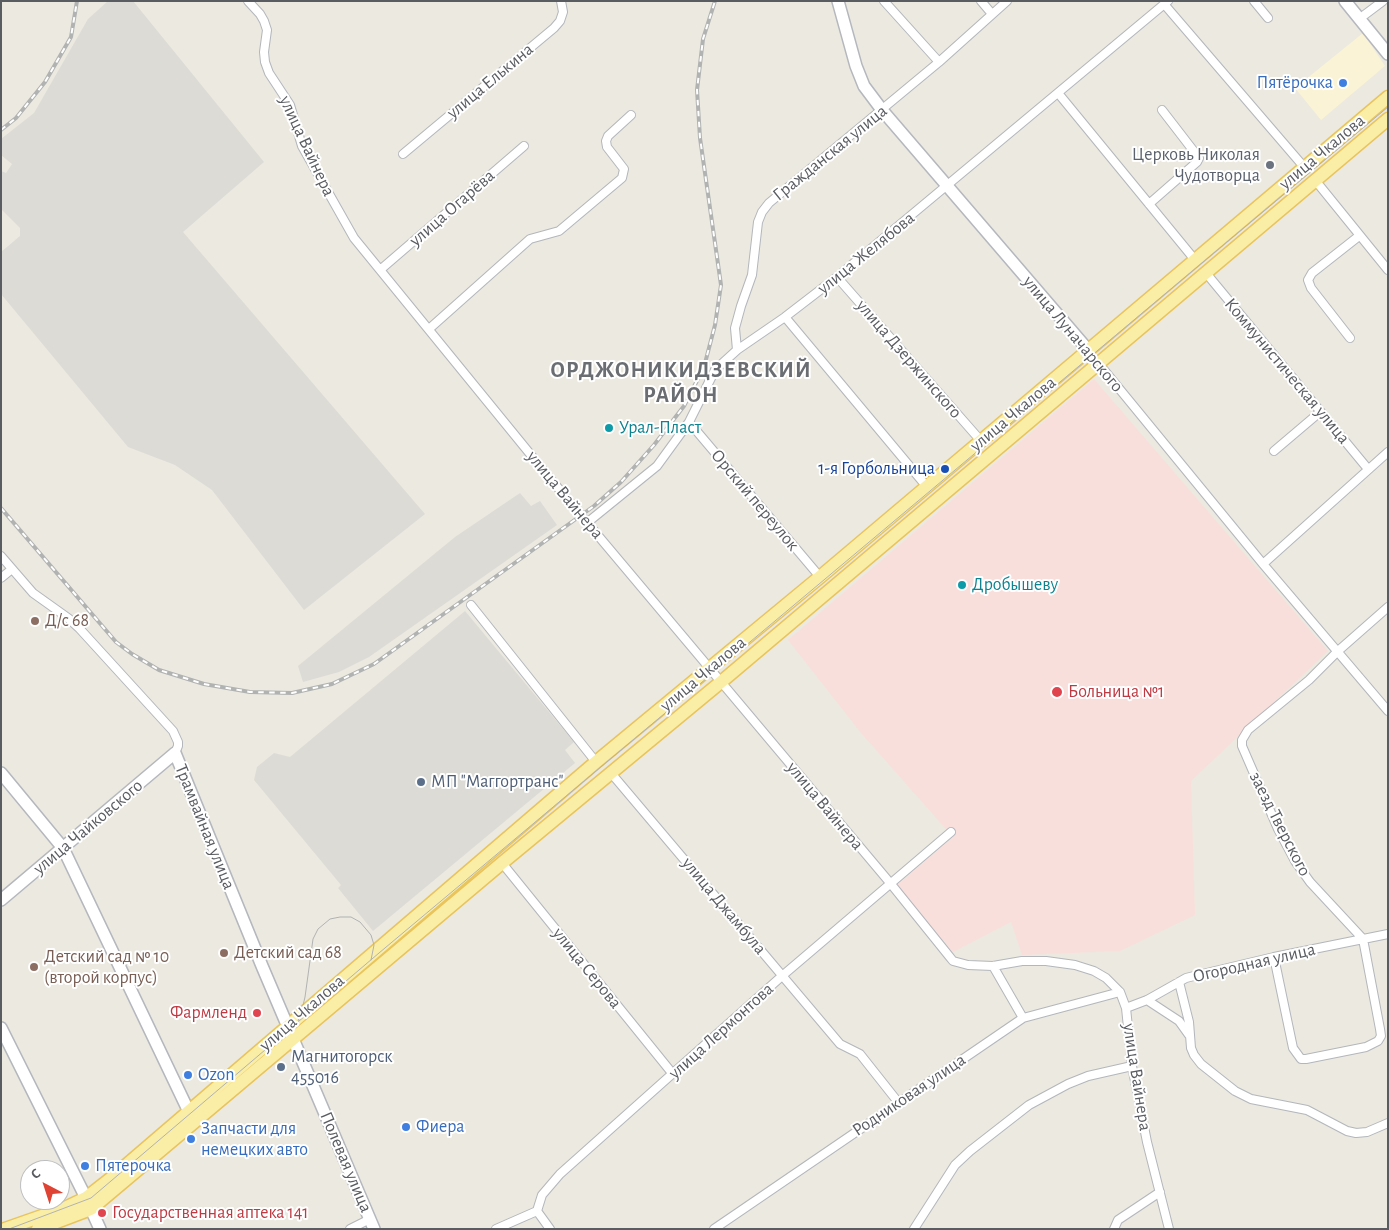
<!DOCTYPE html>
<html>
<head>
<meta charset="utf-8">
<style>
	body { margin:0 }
	#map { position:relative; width:1389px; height:1230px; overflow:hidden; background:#ebe9e0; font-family:"Alegreya Sans",sans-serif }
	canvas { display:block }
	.frame { position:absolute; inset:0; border:2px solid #595c61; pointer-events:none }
	.north { position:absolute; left:20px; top:1160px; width:50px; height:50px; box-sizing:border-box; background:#fff; border:1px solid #bdbec0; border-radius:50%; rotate:320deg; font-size:14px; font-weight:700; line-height:20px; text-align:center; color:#595c61 }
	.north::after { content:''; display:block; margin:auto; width:18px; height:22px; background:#df4333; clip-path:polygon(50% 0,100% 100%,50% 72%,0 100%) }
</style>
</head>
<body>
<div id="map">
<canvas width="1389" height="1230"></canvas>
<div class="frame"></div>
<div class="north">С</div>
</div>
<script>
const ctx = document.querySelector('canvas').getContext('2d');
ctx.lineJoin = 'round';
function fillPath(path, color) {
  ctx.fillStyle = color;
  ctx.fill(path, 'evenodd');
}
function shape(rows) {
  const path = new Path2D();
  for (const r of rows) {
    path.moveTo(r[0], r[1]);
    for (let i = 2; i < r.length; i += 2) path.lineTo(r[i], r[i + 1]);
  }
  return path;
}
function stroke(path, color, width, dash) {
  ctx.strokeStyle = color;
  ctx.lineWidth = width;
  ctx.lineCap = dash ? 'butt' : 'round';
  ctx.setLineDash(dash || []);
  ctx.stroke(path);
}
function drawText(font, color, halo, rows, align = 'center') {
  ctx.font = font + ' "Alegreya Sans",sans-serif';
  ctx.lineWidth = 4;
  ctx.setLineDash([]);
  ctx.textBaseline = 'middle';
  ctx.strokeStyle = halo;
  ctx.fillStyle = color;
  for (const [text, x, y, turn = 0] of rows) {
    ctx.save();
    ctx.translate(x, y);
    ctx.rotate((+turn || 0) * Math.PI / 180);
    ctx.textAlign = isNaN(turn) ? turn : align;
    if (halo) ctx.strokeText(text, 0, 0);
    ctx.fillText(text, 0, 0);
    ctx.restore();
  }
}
const commercial = shape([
	[1363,33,1385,66,1321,120,1295,88]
]);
const industrial = shape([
	[108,1,133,1,264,162,183,232,425,514,304,610,212,490,175,465,128,447,1,294,1,252,20,236,20,228,1,209,1,171,6,173,12,164,1,155,1,139,34,113,88,19],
	[520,493,531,506,540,501,557,525,369,657,339,672,303,682,298,666,455,537],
	[465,611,574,742,565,750,575,763,373,931,338,888,341,885,254,780,257,767,274,753,290,757]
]);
const medical = shape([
	[1094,379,1328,651,1191,781,1195,915,1120,951,1022,955,1011,922,953,952,896,886,953,837,861,733,788,640]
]);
const street = shape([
	[248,1,260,14,264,21,267,30,264,52,265,62,269,73,290,105,302,146,354,238,553,482,891,884,949,956,953,961,968,965,993,966,1022,961,1046,961,1075,965,1094,971,1106,978,1120,992,1126,1008,1132,1066,1147,1142,1169,1229],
	[884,1,939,62],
	[981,1,992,14],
	[1254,1,1268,18],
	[1164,4,1304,167],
	[1359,19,1383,1],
	[1058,93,1195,260],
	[403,154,554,28,560,21,563,12,561,1],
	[1315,180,1388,270],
	[1149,204,1197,162,1199,158,1162,110],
	[380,270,524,146],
	[1206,273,1368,469],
	[837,277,981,441],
	[785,317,927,487],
	[429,329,530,239,559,231,622,178,624,169,607,147,606,141,608,136,631,115],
	[1350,338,1311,288,1308,280,1312,273,1359,236],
	[737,350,735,328,741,306,752,275,758,222,762,212,769,203,939,62,1007,1],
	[1099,364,1263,564,1388,711],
	[689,422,820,577],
	[1274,451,1320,412],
	[588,522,657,466,689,422,715,370,737,350,785,317,837,277,1168,1],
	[1,556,33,593,68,618,79,628,173,731,178,742,178,746,175,753],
	[1263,564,1388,452],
	[1,578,12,569],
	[471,605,596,762],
	[611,773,840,1044,860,1054,898,1102],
	[502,863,672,1073],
	[1274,957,1293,1048,1301,1059,1306,1059,1366,1047,1378,1041,1381,1036,1380,1029,1363,939,1310,882,1295,861,1278,829,1242,746,1242,740,1248,730,1309,680,1338,651,1388,607],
	[993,966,1023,1018],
	[1179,982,1189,1022,1191,1048,1194,1055,1201,1064,1235,1091,1251,1099,1307,1110,1347,1131,1356,1133,1367,1132,1388,1123],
	[1147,1000,1179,1021,1189,1035],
	[1126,1008,1147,1000,1186,978,1194,976,1274,957,1388,934],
	[537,1211,550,1229],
	[350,1229,370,1219],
	[496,1229,537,1211,542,1195,560,1174,782,976,951,832],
	[714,1229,1023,1018,1120,992],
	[914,1229,955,1165,970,1151,1029,1105,1068,1084,1088,1076,1132,1066],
	[1114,1229,1118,1220,1160,1192]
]);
const secondary = shape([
	[838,1,856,66,864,86,882,110,1089,351],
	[1345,1,1388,54],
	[1,773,63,848,189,1112],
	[1,900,175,753,262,966,374,1229],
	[1,1028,86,1198,100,1229]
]);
const primary = shape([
	[5,1229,65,1208,86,1198,109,1180,596,762,820,577,1388,97],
	[38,1229,91,1209,502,863,721,682,1388,119]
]);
const tram = shape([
	[298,1021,301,1014,305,997,313,939,318,929,330,919,340,917,351,917,360,922,371,935,374,945,371,960],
	[9,1229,91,1198,379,953,1388,107]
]);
const rail = shape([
	[1,130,16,118,45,82,71,37,77,1],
	[1,508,116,642,132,654,159,670,204,684,250,692,292,693,332,684,374,664,594,506,621,482,654,445,684,406,704,367,715,325,721,285,700,138,697,90,703,39,715,1]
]);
const markers = [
	[1343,83,5,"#3f7fe0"],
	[1270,165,5,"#6b7280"],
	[609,428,5,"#0f9aa8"],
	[945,469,5,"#1a4fb4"],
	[962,585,5,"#0f9aa8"],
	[35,621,5,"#8d6e63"],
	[1057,692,6,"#e0444e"],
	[421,782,5,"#5c6f8a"],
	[224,953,5,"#8d6e63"],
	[34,967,5,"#8d6e63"],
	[257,1013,5,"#e0444e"],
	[281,1067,5,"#5c6f8a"],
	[188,1075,5,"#3f7fe0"],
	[406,1127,5,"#3f7fe0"],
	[191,1139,5,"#3f7fe0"],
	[85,1166,5,"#3f7fe0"],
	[102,1213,5,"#e0444e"]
];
const streetNames = [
	["улица Елькина",490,81,-40],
	["улица Вайнера",307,146,65],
	["улица Чкалова",1322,152,-40],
	["Гражданская улица",830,153,-39],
	["улица Огарёва",452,208,-41],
	["улица Желябова",866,253,-39],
	["улица Луначарского",1073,334,50],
	["улица Дзержинского",909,359,49],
	["Коммунистическая улица",1287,371,50],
	["улица Чкалова",1013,414,-40],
	["улица Вайнера",565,495,50],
	["Орский переулок",755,500,50],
	["улица Чкалова",703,674,-40],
	["улица Вайнера",825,806,50],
	["заезд Тверского",1280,824,63],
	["улица Чайковского",88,827,-40],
	["Трамвайная улица",205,827,68],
	["улица Джамбула",724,906,50],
	["Огородная улица",1254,963,-13],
	["улица Серова",587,968,51],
	["улица Чкалова",302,1013,-41],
	["улица Лермонтова",721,1031,-42],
	["улица Вайнера",1137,1077,81],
	["Родниковая улица",909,1095,-34],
	["Полевая улица",346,1162,67]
];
const shopNames = [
	["Пятёрочка",1333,83,"right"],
	["Ozon",198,1075],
	["Фиера",416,1127],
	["Запчасти для",201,1129],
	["немецких авто",201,1150],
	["Пятерочка",95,1166]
];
const worshipNames = [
	["Церковь Николая",1260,155],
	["Чудотворца",1260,176]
];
const cultureNames = [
	["Урал-Пласт",619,428],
	["Дробышеву",972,585]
];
const transitNames = [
	["1-я Горбольница",935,469]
];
const educationNames = [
	["Д/с 68",45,621],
	["Детский сад 68",234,953],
	["Детский сад № 10",44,957],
	["(второй корпус)",44,978]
];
const healthNames = [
	["Больница №1",1068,692],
	["Фармленд",247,1013,"right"],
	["Государственная аптека 141",112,1213]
];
const serviceNames = [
	["МП \"Маггортранс\"",431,782],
	["Магнитогорск",291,1057],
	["455016",291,1078]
];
const districtNames = [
	["ОРДЖОНИКИДЗЕВСКИЙ",681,370],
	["РАЙОН",681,395]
];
fillPath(commercial, '#fbf3d5');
fillPath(industrial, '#dddbd5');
fillPath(medical, '#f9dfdc');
stroke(street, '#b3b6bb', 10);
stroke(secondary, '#b4b7bd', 14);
stroke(primary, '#e9c45c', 15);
stroke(street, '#fff', 8);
stroke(secondary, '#fff', 11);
stroke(primary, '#faeea7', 12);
stroke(tram, '#b1b2b2', 1);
stroke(rail, '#b1b2b2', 4);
stroke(rail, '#fff', 2, [5.5]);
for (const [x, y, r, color] of markers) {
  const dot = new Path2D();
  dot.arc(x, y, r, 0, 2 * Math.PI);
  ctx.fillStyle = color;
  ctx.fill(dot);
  stroke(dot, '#fff', 2);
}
drawText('18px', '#595c61', '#fff', streetNames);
drawText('18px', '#366cbe', '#fff', shopNames, 'left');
drawText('18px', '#5b616d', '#fff', worshipNames, 'right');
drawText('18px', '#0d838f', '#fff', cultureNames, 'left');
drawText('18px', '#164399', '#fff', transitNames, 'right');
drawText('18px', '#785e54', '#fff', educationNames, 'left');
drawText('18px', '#be3a42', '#fff', healthNames, 'left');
drawText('18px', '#4e5e75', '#fff', serviceNames, 'left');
ctx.letterSpacing = '1px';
drawText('bold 22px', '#6a6e73', '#fff', districtNames);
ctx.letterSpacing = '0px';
</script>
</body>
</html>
